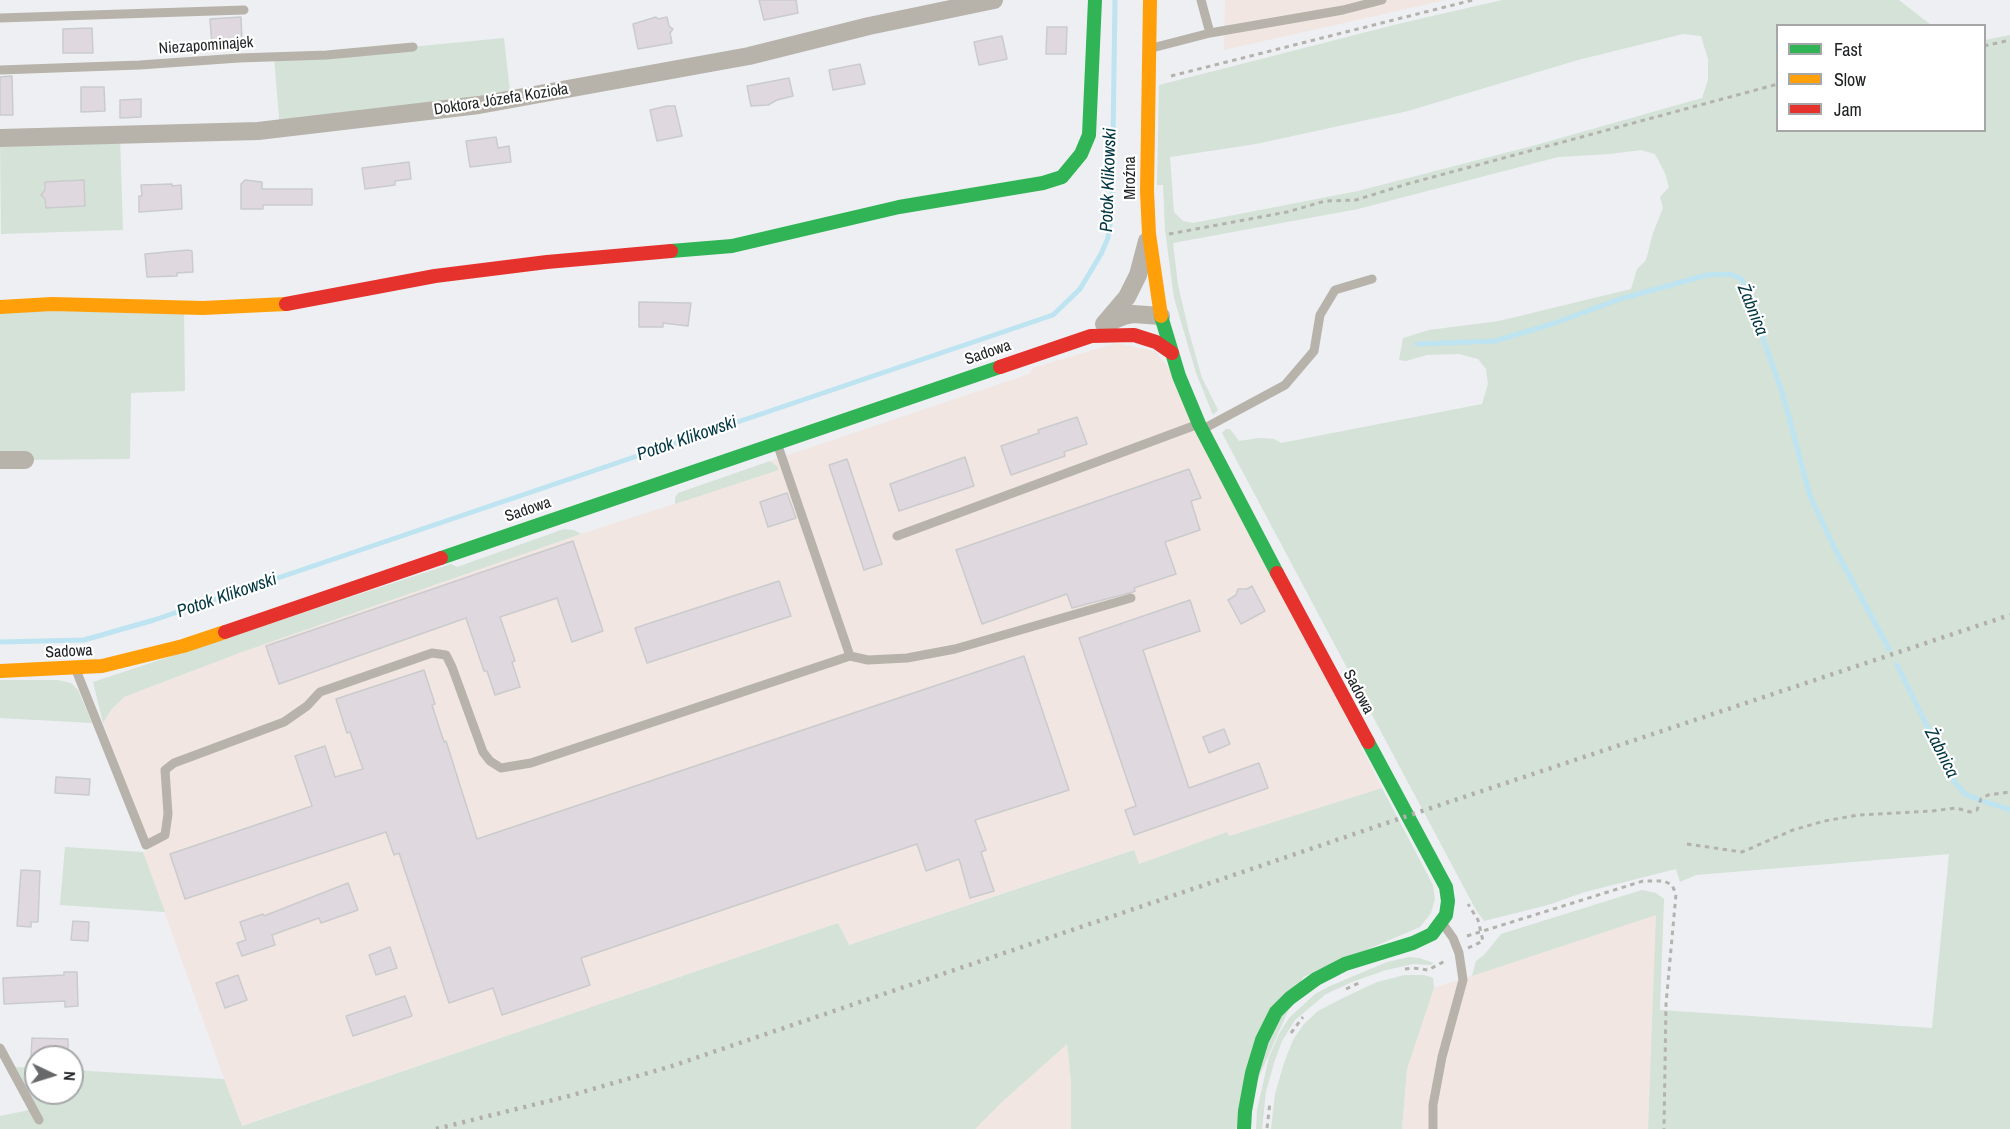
<!DOCTYPE html>
<html>
<head>
<meta charset="utf-8">
<style>
	body { margin:0 }
	#map { position:relative; width:2010px; height:1129px; overflow:hidden; background:#edeff2; font-family:"Archivo Narrow",sans-serif }
	canvas { display:block }
	.legend { position:absolute; left:1776px; top:24px; width:210px; height:108px; box-sizing:border-box; background:#fff; border:2px solid #a5a6a7; margin:0; padding:8px 10px; list-style:none; font-size:18px; color:#1f2122 }
	.legend li { display:flex; align-items:center; gap:12px; height:30px }
	.legend b { width:30px; border:2px solid #a5a6a7 }
	.north { position:absolute; left:24px; top:1045px; width:60px; height:60px; box-sizing:border-box; background:#fff; border:2px solid #a5a6a7; border-radius:50%; rotate:94deg; font-size:16px; font-weight:700; line-height:24px; text-align:center; color:#1f2122 }
	.north::after { content:''; display:block; margin:auto; width:21px; height:27px; background:#67696b; clip-path:polygon(50% 0,100% 100%,50% 72%,0 100%) }
</style>
</head>
<body>
<div id="map">
<canvas width="2010" height="1129"></canvas>
<ul class="legend">
<li><b style="height:8px;background:#30b455"></b>Fast</li>
<li><b style="height:8px;background:#ff9f0a"></b>Slow</li>
<li><b style="height:8px;background:#e5322d"></b>Jam</li>
</ul>
<div class="north">N</div>
</div>
<script>
const ctx = document.querySelector('canvas').getContext('2d');
ctx.lineJoin = 'round';
function fillPath(path, color) {
  ctx.fillStyle = color;
  ctx.fill(path, 'evenodd');
}
function shape(rows) {
  const path = new Path2D();
  for (const r of rows) {
    path.moveTo(r[0], r[1]);
    for (let i = 2; i < r.length; i += 2) path.lineTo(r[i], r[i + 1]);
  }
  return path;
}
function stroke(path, color, width, dash) {
  ctx.strokeStyle = color;
  ctx.lineWidth = width;
  ctx.lineCap = dash ? 'butt' : 'round';
  ctx.setLineDash(dash || []);
  ctx.stroke(path);
}
function drawText(font, color, halo, rows, align = 'center') {
  ctx.font = font + ' "Archivo Narrow",sans-serif';
  ctx.lineWidth = 4.5;
  ctx.setLineDash([]);
  ctx.textBaseline = 'middle';
  ctx.strokeStyle = halo;
  ctx.fillStyle = color;
  for (const [text, x, y, turn = 0] of rows) {
    ctx.save();
    ctx.translate(x, y);
    ctx.rotate((+turn || 0) * Math.PI / 180);
    ctx.textAlign = isNaN(turn) ? turn : align;
    if (halo) ctx.strokeText(text, 0, 0);
    ctx.fillText(text, 0, 0);
    ctx.restore();
  }
}
const industrial = shape([
	[1225,0,1446,0,1224,50],
	[1116,343,1155,351,1168,367,1382,788,1229,836,1227,832,1139,864,1133,850,848,945,838,923,241,1126,143,852,151,849,103,723,111,710,124,697,242,652,581,534,779,470,777,466,770,461,1029,374,1033,368],
	[1657,914,1648,1129,1402,1129,1407,1069,1434,988],
	[1067,1043,1071,1081,1071,1129,975,1129,1002,1102]
]);
const green = shape([
	[1502,0,1899,0,1931,25,1778,26,1778,130,1984,130,1985,40,2010,35,2010,1129,1648,1129,1656,915,1472,976,1476,961,1484,955,1501,934,1642,890,1656,893,1664,899,1660,1010,1932,1028,1949,854,1696,875,1680,882,1676,869,1585,892,1548,905,1484,921,1476,910,1412,790,1222,433,1226,429,1230,429,1239,441,1259,438,1274,439,1281,443,1482,404,1488,384,1486,369,1478,359,1459,354,1427,355,1406,361,1399,360,1403,338,1429,330,1499,321,1631,289,1637,269,1646,260,1653,233,1663,208,1660,197,1669,187,1665,173,1655,154,1641,150,1610,154,1558,157,1358,209,1173,243,1178,285,1189,332,1202,378,1218,410,1213,415,1196,373,1174,298,1165,230,1163,185,1157,185,1159,85,1402,23],
	[1683,34,1701,36,1708,59,1708,80,1702,98,1536,145,1358,191,1193,223,1183,221,1174,212,1170,157,1256,144,1408,111,1578,60],
	[504,38,511,100,280,129,274,57,327,55],
	[120,136,123,230,1,234,0,138],
	[0,307,184,307,185,391,131,393,130,459,0,460],
	[770,461,777,466,779,470,675,504,675,498,678,493],
	[564,529,574,530,581,534,242,652,124,697,111,710,103,723,93,682,451,564,457,567],
	[0,680,58,680,71,683,78,690,92,723,0,718],
	[1382,788,1433,885,1435,899,1431,913,1420,927,1303,977,1236,1129,1071,1129,1071,1081,1067,1044,1002,1102,975,1129,0,1129,0,1116,29,1110,35,1104,16,1067,36,1068,36,1093,72,1093,72,1070,224,1079,242,1126,838,923,849,945,1134,850,1139,864,1227,832,1229,836],
	[65,847,143,852,165,912,60,905],
	[1409,957,1419,958,1434,963,1431,965,1414,964,1386,970,1352,982,1326,994,1295,1020,1282,1041,1274,1063,1266,1092,1262,1129,1256,1129,1257,1110,1269,1057,1279,1034,1289,1018,1315,994,1330,986,1387,962],
	[1405,975,1424,975,1433,978,1434,988,1407,1069,1402,1129,1271,1129,1275,1094,1284,1063,1293,1040,1304,1024,1318,1011,1341,999,1377,982]
]);
const stream = shape([
	[1417,344,1495,341,1552,324,1620,299,1707,275,1730,274,1742,279,1783,395,1810,496,1835,549,1889,649],
	[0,642,84,640,154,620,1053,315,1080,289,1101,254,1108,238,1112,210,1115,0],
	[1897,665,1954,781,1965,794,1979,800],
	[1983,801,2010,810]
]);
const building = shape([
	[759,0,796,0,798,13,764,20,759,0],
	[241,17,242,44,212,46,210,19,241,17],
	[656,17,658,19,667,17,669,26,673,29,670,33,672,43,638,49,633,24,656,17],
	[1047,27,1067,27,1066,54,1046,54,1047,27],
	[92,28,93,53,63,53,63,29,92,28],
	[1002,36,1007,59,979,65,974,42,1002,36],
	[860,64,865,84,833,90,829,70,860,64],
	[12,76,13,115,0,115,0,77,12,76],
	[789,78,793,96,777,100,768,105,751,106,747,86,789,78],
	[81,87,104,87,105,111,81,112,81,87],
	[141,99,141,117,120,118,120,100,141,99],
	[667,106,675,106,682,136,657,141,650,110,667,106],
	[496,137,498,148,509,146,511,162,470,167,466,141,496,137],
	[409,162,411,179,395,181,395,185,365,189,362,168,409,162],
	[84,180,85,206,46,208,45,199,41,195,45,190,45,182,84,180],
	[245,180,262,182,262,189,312,189,312,205,263,205,263,209,241,209,241,184,245,180],
	[172,184,172,186,181,185,182,209,139,212,139,196,142,196,141,185,172,184],
	[188,250,192,251,193,272,177,273,177,276,147,277,145,254,188,250],
	[639,302,691,303,688,326,663,323,663,327,639,327,639,302],
	[1077,417,1087,444,1064,452,1065,456,1011,475,1001,446,1039,433,1038,430,1077,417],
	[965,457,974,486,899,511,890,484,965,457],
	[847,459,882,564,864,570,829,465,847,459],
	[1189,469,1201,498,1191,501,1200,530,1165,542,1176,574,1134,588,1135,591,1133,592,1072,608,1067,594,982,624,956,550,1189,469],
	[787,493,796,518,768,527,760,502,787,493],
	[573,541,603,631,572,642,557,598,500,617,515,661,512,662,520,687,495,695,487,671,484,671,466,618,279,684,266,646,573,541],
	[779,581,791,616,647,663,635,628,779,581],
	[1252,586,1265,611,1241,624,1228,600,1236,595,1238,589,1247,589,1252,586],
	[1190,600,1200,631,1143,650,1189,788,1259,763,1268,788,1134,835,1125,810,1136,806,1079,638,1190,600],
	[1024,656,1069,790,975,820,986,850,981,852,994,891,970,898,959,859,926,871,917,844,581,958,590,985,502,1015,493,988,449,1003,399,853,394,855,386,832,185,899,170,854,312,806,295,756,325,746,335,777,363,769,350,732,347,733,336,699,424,670,435,704,432,705,444,742,446,741,477,839,1024,656],
	[1224,729,1230,744,1209,753,1203,737,1224,729],
	[56,777,90,779,89,795,55,793,56,777],
	[21,870,40,871,38,922,31,922,31,927,17,926,21,870],
	[348,883,358,910,321,923,319,918,272,935,275,945,242,956,237,943,246,940,240,922,263,914,264,916,348,883],
	[73,921,89,922,88,941,71,940,73,921],
	[390,947,397,968,376,975,369,955,390,947],
	[64,972,77,972,78,1006,65,1007,65,1001,4,1004,3,978,64,975,64,972],
	[238,975,247,1000,225,1008,216,983,238,975],
	[405,996,412,1016,353,1036,346,1016,405,996],
	[32,1038,68,1039,68,1057,31,1057,32,1038]
]);
const path = shape([
	[1984,46,2010,40],
	[1171,76,1473,0],
	[1169,234,1287,212,1325,201,1356,200,1407,184,1778,84],
	[1687,844,1742,852,1793,830,1824,821,1859,815,1932,811,1956,808,1970,812,1977,810,1981,799,1988,795,2010,792],
	[1467,936,1643,881,1664,881,1672,885,1676,894,1666,1004,1664,1129],
	[1468,948,1483,941,1478,920,1468,904],
	[1405,969,1413,968,1428,970,1447,960],
	[1346,989,1359,983],
	[1291,1033,1303,1017],
	[1267,1128,1270,1102]
]);
const lane = shape([
	[1201,0,1210,33,1343,10,1382,0],
	[0,18,244,10],
	[1152,48,1210,33],
	[0,70,140,65,239,58,327,55,413,47],
	[1205,428,1285,385,1314,351,1320,315,1335,290,1372,279],
	[897,536,1196,425],
	[850,656,868,660,907,658,955,649,1131,598],
	[76,670,146,845,165,835,168,814,165,770,174,763,284,722,307,706,320,692,432,653,446,655,452,667,483,752,490,761,501,768,531,763,850,656,778,446],
	[0,1048,39,1120],
	[1433,1129,1433,1105,1442,1057,1463,980,1459,953,1453,938,1443,924]
]);
const street = shape([
	[0,138,258,131,479,105,749,56,869,26,994,0],
	[1107,323,1124,316,1133,314,1161,316],
	[1104,324,1127,297,1138,275,1147,241],
	[0,460,25,460]
]);
const fast = shape([
	[671,251,732,246,899,207,1043,183,1062,177,1081,154,1089,135,1095,0],
	[1161,316,1179,376,1199,424,1277,573],
	[441,558,1000,367],
	[1244,1129,1245,1111,1252,1073,1262,1040,1276,1012,1290,998,1316,979,1345,964,1413,943,1432,934,1446,915,1448,901,1446,887,1368,742]
]);
const slow = shape([
	[1150,0,1147,191,1149,234,1161,316],
	[0,307,52,304,203,308,286,304],
	[0,671,102,666,183,646,225,632]
]);
const jam = shape([
	[286,304,435,276,547,262,671,251],
	[1000,367,1091,336,1134,335,1156,342,1172,353],
	[1277,573,1368,742],
	[225,632,441,558]
]);
const rail = shape([
	[436,1129,569,1096,672,1066,1419,812,2010,615]
]);
const streetNames = [
	["Niezapominajek",206,46,-4],
	["Doktora Józefa Kozioła",501,100,-9],
	["Mroźna",1131,178,-90],
	["Sadowa",988,353,-19],
	["Sadowa",528,510,-19],
	["Sadowa",69,652,-3],
	["Sadowa",1358,692,62]
];
const waterNames = [
	["Potok Klikowski",1109,180,-88],
	["Żabnica",1752,310,68],
	["Potok Klikowski",687,439,-19],
	["Potok Klikowski",227,596,-19],
	["Żabnica",1941,753,63]
];
fillPath(industrial, '#f2e6e2');
fillPath(green, '#d4e2d8');
stroke(stream, '#bde4f0', 5);
fillPath(building, '#e0d8df');
stroke(building, '#cacbcd', 1.5);
stroke(path, '#b4b2ad', 3, [4.5, 4.5]);
stroke(lane, '#b7b3ab', 9);
stroke(street, '#b7b3ab', 18);
stroke(fast, '#30b455', 14);
stroke(slow, '#ff9f0a', 14);
stroke(jam, '#e5322d', 14);
stroke(rail, '#b1aeab', 4.5, [3, 6]);
drawText('16px', '#1f2122', '#fff', streetNames);
drawText('italic 18px', '#013642', '#fff', waterNames);
</script>
</body>
</html>
